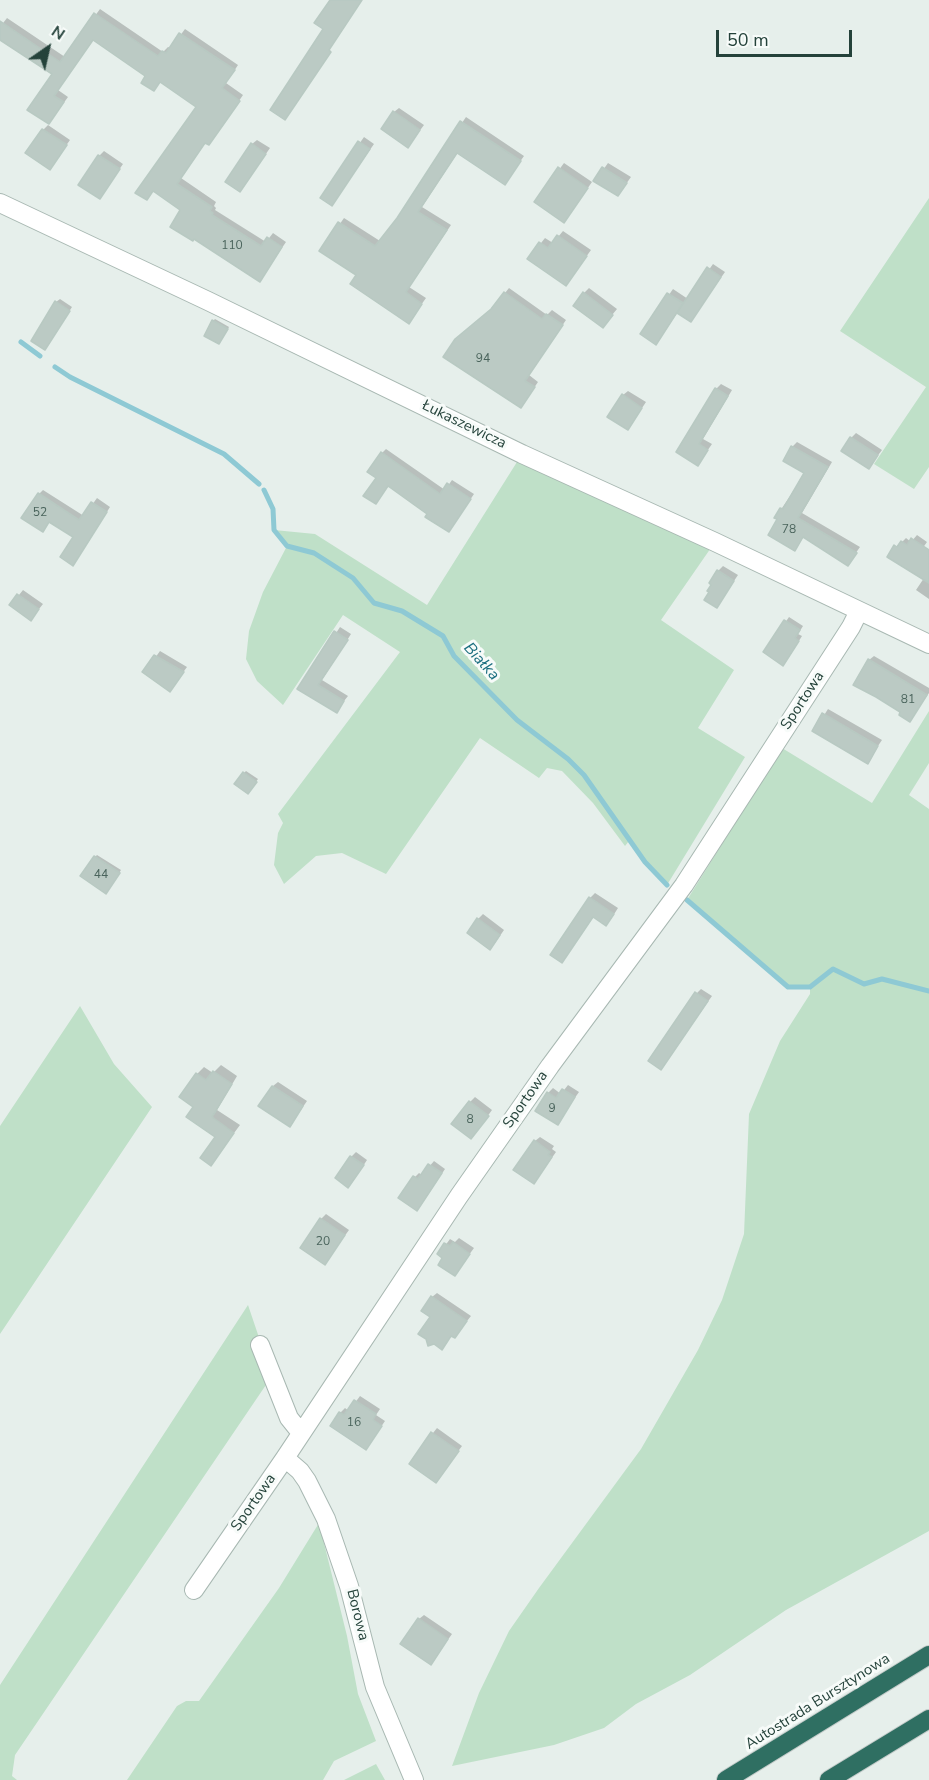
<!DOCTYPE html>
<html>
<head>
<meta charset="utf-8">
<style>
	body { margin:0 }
	#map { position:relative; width:929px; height:1780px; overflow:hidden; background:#e6efeb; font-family:"Nunito Sans",sans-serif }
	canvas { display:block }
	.north { position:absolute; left:18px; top:18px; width:60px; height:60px; -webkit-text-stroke:4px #f7fbf9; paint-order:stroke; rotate:34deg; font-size:16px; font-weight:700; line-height:24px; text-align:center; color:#24423a }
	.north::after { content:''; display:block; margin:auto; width:21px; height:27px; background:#24423a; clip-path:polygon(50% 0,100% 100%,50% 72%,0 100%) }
	.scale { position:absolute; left:716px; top:30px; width:136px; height:27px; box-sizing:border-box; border:3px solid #24423a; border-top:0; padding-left:8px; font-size:18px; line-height:21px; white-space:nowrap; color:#24423a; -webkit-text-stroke:4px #f7fbf9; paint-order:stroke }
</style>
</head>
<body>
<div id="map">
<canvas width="929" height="1780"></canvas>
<div class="north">N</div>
<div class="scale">50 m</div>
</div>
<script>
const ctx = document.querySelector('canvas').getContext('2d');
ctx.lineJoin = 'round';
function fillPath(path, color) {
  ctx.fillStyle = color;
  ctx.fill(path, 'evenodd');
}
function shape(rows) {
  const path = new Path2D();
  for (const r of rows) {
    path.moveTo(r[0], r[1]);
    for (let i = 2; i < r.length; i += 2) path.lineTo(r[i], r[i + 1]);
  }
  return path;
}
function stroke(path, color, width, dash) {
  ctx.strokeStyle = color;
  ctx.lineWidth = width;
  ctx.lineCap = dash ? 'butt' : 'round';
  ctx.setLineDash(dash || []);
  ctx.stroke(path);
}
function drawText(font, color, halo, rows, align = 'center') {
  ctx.font = font + ' "Nunito Sans",sans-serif';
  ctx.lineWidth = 6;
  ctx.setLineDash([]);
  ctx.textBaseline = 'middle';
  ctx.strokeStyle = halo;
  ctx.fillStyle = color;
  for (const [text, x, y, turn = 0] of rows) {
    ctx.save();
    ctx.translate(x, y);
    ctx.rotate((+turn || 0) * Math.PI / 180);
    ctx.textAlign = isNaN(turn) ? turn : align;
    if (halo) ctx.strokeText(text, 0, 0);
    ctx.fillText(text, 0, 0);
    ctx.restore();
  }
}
const green = shape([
	[929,198,929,467,914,489,874,464,926,387,840,331],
	[522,454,715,542,661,620,734,670,698,728,745,757,667,885,645,862,629,841,625,846,593,803,562,771,547,768,539,778,480,738,386,874,342,853,316,856,284,884,274,865,278,833,283,823,278,814,400,652,343,615,283,705,257,681,246,659,249,631,263,592,287,546,274,530,315,534,427,605],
	[929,711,929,763,909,795,929,809,929,1531,786,1610,690,1675,636,1704,604,1728,554,1745,452,1766,479,1693,509,1631,539,1588,641,1449,698,1350,722,1300,744,1234,749,1114,780,1041,810,994,810,987,788,987,687,900,782,748,872,803],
	[80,1006,114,1064,152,1107,0,1334,0,1126],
	[248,1305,272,1376,15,1755,12,1776,17,1780,0,1780,0,1685],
	[319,1523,347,1636,358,1694,376,1741,334,1761,323,1780,127,1780,177,1706,186,1701,199,1701,279,1588],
	[376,1764,385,1780,344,1780]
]);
const shadow = shape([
	[100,9,163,52,168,47,171,48,185,29,238,65,226,83,243,95,213,139,206,142,181,178,216,202,214,206,216,208,215,210,266,242,273,233,286,242,260,280,182,209,154,190,147,198,198,107,160,81,147,76,93,39,58,90,68,97,49,123,54,74,0,38,0,27,7,18,65,57],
	[399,108,424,125,412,141,394,112],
	[466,117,524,156,505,183,458,152,422,207,451,225,409,287,426,298,409,322,358,275,321,251,344,218,380,241,398,218],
	[48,125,70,140,50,168,43,130],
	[364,137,374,144,332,204,322,197],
	[257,140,270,148,240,191,252,144],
	[104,151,123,164,100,197,99,156],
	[564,163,592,182,568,216,536,201],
	[608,163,631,177,618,195,596,180],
	[563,231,591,250,570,279,529,258,545,238,553,243],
	[713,264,725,272,691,320,678,312,656,343,642,334,673,289,688,299],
	[509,288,547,315,552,310,566,320,529,375,538,382,525,401,505,293],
	[589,288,617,309,603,326,584,293],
	[60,299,72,307,48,344,56,302],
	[215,319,229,327,221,340,213,321],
	[721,384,732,390,703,439,712,444,698,464,678,452,716,389],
	[628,391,646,402,628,429,623,395],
	[856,433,882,450,869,467,851,438],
	[797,442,832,462,802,513,860,547,848,564,804,536,795,549,776,517,806,472,792,447],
	[386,449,445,490,452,480,474,494,449,531,429,513,389,485,376,502,382,453],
	[43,490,84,516,97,498,110,507,77,559,75,537,50,521,43,530,39,494],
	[917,535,927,542,922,549,929,553,929,599,916,590,924,578,889,556,900,542,901,543,906,538,911,542],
	[723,566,738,575,717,606,718,571],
	[23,590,43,604,31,619,11,605],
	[789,617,803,626,798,634,802,636,787,660,765,652],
	[340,627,351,634,322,680,348,696,336,711,300,689],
	[160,651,187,667,170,690,145,672],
	[874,656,929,688,929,693,910,720,902,712,869,660],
	[828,709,882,740,867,762,814,731],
	[246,771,258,779,250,790,244,773],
	[97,855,121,870,108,890,95,857],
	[595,893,618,908,611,919,594,916,562,962,590,898],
	[483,914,504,930,495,943,478,919],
	[701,989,712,996,661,1068,697,993],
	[221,1065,237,1076,217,1110,240,1125,211,1164,217,1136,196,1106,197,1074,204,1067,213,1073],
	[278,1082,307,1101,294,1120,273,1086],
	[568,1085,579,1092,557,1123,548,1093,553,1088,561,1094],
	[475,1097,492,1110,476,1132,470,1102],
	[540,1137,554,1146,552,1149,556,1152,534,1183,535,1141],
	[356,1152,367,1160,353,1181,351,1157],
	[434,1161,445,1169,421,1205,400,1198,415,1177,419,1173,422,1175],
	[326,1214,349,1230,325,1263,321,1219],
	[459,1238,474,1248,455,1274,444,1257,439,1254,450,1239,455,1242],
	[437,1293,471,1316,455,1336,452,1334,428,1338,432,1316,432,1297],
	[360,1396,380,1409,376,1415,385,1421,370,1443,340,1413,345,1408,349,1411],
	[437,1428,462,1446,436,1481,433,1433],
	[424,1615,452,1634,435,1658,419,1619]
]);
const stream = shape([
	[21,342,40,356],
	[55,367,70,377,224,454,259,484],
	[264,490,273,509,274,530,287,546,314,553,353,578,374,603,402,611,443,636,454,656,517,720,568,759,584,775,645,862,667,885],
	[687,900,788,987,810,987,833,969,864,984,882,979,929,991]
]);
const building = shape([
	[330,0,362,0,329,50,331,52,285,120,270,110,323,29,314,23,330,0],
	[94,13,158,56,162,51,166,53,179,33,235,70,222,88,240,101,209,145,205,143,177,184,212,207,210,211,213,213,212,215,261,246,267,237,282,247,260,282,194,239,193,241,170,227,180,210,153,191,147,200,135,193,196,107,160,82,154,91,141,83,145,76,93,40,54,96,64,102,49,124,27,110,52,74,0,40,0,21,60,62,94,13],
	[393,111,420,130,408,148,381,129,393,111],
	[460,121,521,161,505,185,457,153,418,212,447,230,406,292,422,304,409,324,350,284,356,275,319,251,338,222,375,246,397,218,460,121],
	[42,129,67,145,50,170,25,153,42,129],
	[358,141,370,149,332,206,320,198,358,141],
	[251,143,266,154,240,192,225,182,251,143],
	[98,155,120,169,100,199,78,185,98,155],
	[558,167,588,188,564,223,534,202,558,167],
	[602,167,627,183,618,196,593,181,602,167],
	[557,235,587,256,566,286,527,259,539,242,548,248,557,235],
	[707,267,721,277,691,322,677,313,707,267],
	[504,292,542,319,546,314,563,325,525,381,535,387,521,408,443,357,455,339,491,309,504,292],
	[583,292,613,315,603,328,573,306,583,292],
	[667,293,683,303,656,345,640,334,667,293],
	[55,301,70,311,45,350,31,341,55,301],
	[212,320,228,329,219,344,204,336,212,320],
	[715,388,728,396,699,444,708,450,698,466,676,452,715,388],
	[622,394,642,408,628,430,607,417,622,394],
	[850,437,878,455,869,469,841,451,850,437],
	[791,446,828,467,798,518,857,553,848,566,803,537,795,551,768,535,777,519,774,518,780,508,783,509,804,473,783,461,791,446],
	[381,452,440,494,447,483,471,499,449,532,425,517,427,514,388,486,376,504,363,496,376,478,367,472,381,452],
	[38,493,79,520,91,502,107,512,73,566,60,557,73,537,49,522,43,532,21,518,38,493],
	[911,538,929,550,929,583,887,557,894,545,897,547,901,541,907,545,911,538],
	[717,570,734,581,717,608,704,600,709,592,707,591,711,585,709,583,717,570],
	[17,594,39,609,31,621,9,605,17,594],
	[784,620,800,630,795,638,799,641,783,666,763,652,784,620],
	[334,631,348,640,318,685,344,701,337,713,297,689,334,631],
	[154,655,184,672,170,692,142,672,154,655],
	[868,659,927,695,910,722,899,715,900,712,876,697,853,685,868,659],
	[822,713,878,746,868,764,812,731,822,713],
	[243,772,257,782,248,794,234,784,243,772],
	[94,856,120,873,106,894,80,876,94,856],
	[589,897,614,914,606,926,593,917,562,963,550,955,589,897],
	[477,918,500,935,490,950,467,933,477,918],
	[695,992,708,1001,661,1070,648,1061,695,992],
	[213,1071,232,1084,212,1117,234,1133,211,1166,200,1158,215,1137,186,1117,193,1107,179,1097,196,1073,206,1080,213,1071],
	[272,1086,303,1106,290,1127,258,1106,272,1086],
	[562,1089,575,1097,558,1125,535,1111,547,1092,556,1098,562,1089],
	[469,1101,489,1116,471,1139,451,1124,469,1101],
	[534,1140,550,1152,548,1155,552,1157,534,1184,513,1170,534,1140],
	[350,1156,364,1165,348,1188,335,1178,350,1156],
	[428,1164,442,1173,417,1211,398,1198,413,1176,418,1179,428,1164],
	[320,1218,345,1235,325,1265,300,1248,320,1218],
	[453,1242,470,1254,455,1276,438,1265,442,1258,437,1254,444,1243,450,1246,453,1242],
	[431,1296,467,1321,455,1338,451,1336,442,1350,434,1344,428,1346,426,1339,418,1334,430,1317,421,1311,431,1296],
	[354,1400,376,1414,373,1420,382,1426,366,1450,330,1426,339,1412,344,1415,354,1400],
	[431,1432,459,1451,436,1483,409,1464,431,1432],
	[418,1618,448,1639,431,1665,400,1644,418,1618]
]);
const minor = shape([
	[0,203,208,301,522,454,715,542,929,644],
	[260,1345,289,1418,301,1433],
	[285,1458,300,1471,307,1481,326,1519,349,1586,375,1687,414,1780],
	[194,1590,285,1458,459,1196,550,1066,684,885,851,627,859,611]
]);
const highway = shape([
	[726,1780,929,1655],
	[829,1780,929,1719]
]);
const numberNames = [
	["110",232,246],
	["94",483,359],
	["52",40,513],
	["78",789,530],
	["81",908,700],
	["44",101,875],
	["9",552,1109],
	["8",470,1120],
	["20",323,1242],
	["16",354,1423]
];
const streetNames = [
	["Łukaszewicza",464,425,26],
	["Sportowa",803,701,-57],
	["Sportowa",526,1100,-55],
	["Sportowa",254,1503,-55],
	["Borowa",357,1615,76],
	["Autostrada Bursztynowa",818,1702,-32]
];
const waterNames = [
	["Białka",481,662,48]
];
fillPath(green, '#bfe0c8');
fillPath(shadow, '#0003');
stroke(stream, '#8ec9d4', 5);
fillPath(building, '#bbcac4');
stroke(building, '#b8c9c2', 1.5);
stroke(minor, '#a8b8b2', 20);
stroke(highway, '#c2cac8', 20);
stroke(minor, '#fff', 18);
stroke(highway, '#2f6f62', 18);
drawText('12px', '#4a645c', null, numberNames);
drawText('15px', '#24423a', '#f7fbf9', streetNames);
drawText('italic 16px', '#1c6f80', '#f7fbf9', waterNames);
</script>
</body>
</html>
